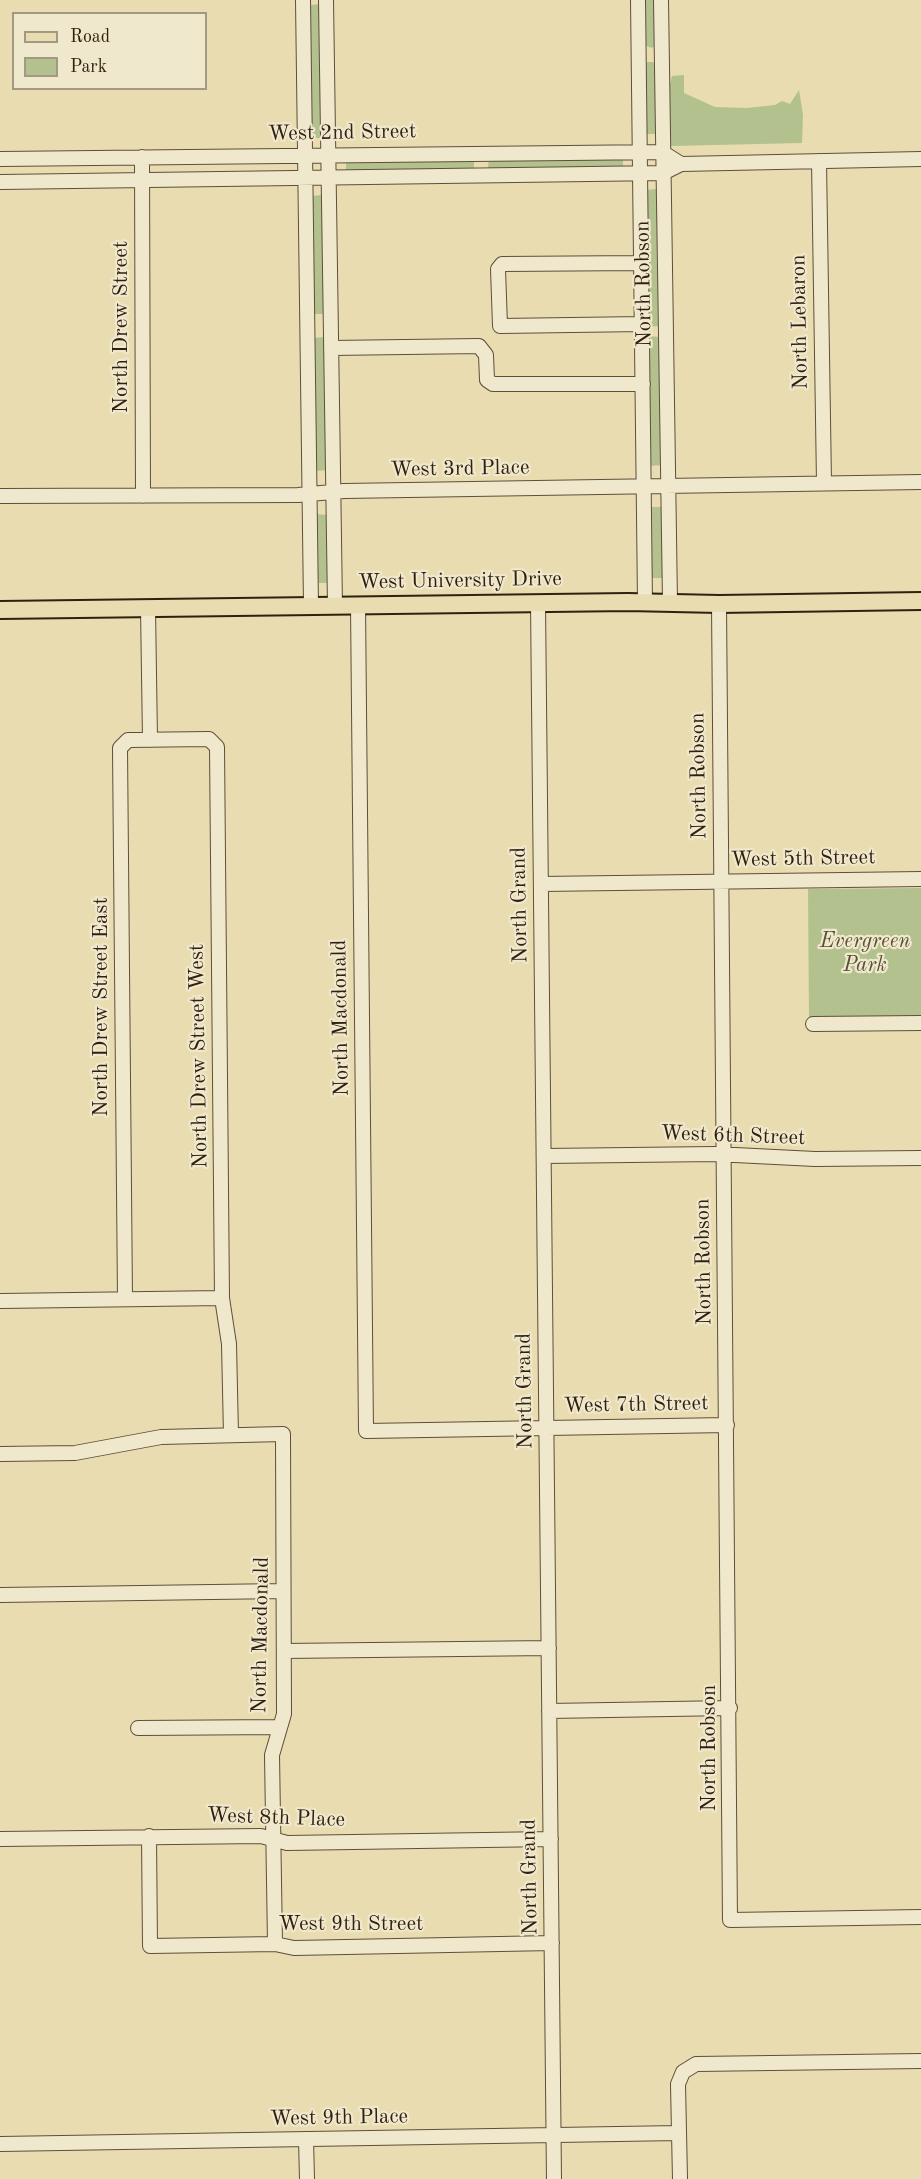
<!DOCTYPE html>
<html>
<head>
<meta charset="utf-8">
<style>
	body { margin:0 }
	#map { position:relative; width:921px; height:2179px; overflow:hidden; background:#e8dcb0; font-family:"Old Standard TT",serif }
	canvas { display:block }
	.legend { position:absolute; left:12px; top:12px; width:195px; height:78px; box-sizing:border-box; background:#f0e8cc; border:2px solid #a39882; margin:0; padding:8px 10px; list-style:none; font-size:18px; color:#302012 }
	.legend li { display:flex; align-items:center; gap:12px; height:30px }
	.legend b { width:30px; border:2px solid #a39882 }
</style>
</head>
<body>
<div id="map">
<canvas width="921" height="2179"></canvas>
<ul class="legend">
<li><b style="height:8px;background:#e8dcb0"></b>Road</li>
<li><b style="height:16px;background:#b2c18e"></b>Park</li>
</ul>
</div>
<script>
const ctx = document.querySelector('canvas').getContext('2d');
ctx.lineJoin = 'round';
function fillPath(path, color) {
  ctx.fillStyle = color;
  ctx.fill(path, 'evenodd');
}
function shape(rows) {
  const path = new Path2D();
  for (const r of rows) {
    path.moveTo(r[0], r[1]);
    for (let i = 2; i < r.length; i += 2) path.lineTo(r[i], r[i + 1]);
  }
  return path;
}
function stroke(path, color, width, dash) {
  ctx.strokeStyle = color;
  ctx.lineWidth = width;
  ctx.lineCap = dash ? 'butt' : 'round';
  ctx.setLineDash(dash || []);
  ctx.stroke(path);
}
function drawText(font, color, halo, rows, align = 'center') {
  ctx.font = font + ' "Old Standard TT",serif';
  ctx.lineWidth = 4.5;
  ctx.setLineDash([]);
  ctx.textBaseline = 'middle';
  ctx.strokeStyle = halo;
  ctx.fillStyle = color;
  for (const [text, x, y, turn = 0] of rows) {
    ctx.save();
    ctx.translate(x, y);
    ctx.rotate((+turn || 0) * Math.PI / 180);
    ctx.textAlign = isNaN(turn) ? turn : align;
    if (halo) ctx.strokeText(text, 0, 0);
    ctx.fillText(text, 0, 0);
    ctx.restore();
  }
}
const green = shape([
	[642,0,657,0,657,44,652,48,644,45],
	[322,4,321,138,312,138,309,135,309,5],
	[647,62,653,62,658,66,658,134,645,134,643,65],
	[684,75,684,93,715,107,747,108,775,105,782,101,790,104,799,90,803,115,802,143,670,146,668,93,672,76],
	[623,155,623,170,489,171,488,168,489,158],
	[474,157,474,172,346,172,346,161],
	[656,189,659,191,660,326,648,327,645,190],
	[323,195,325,314,314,314,311,196],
	[650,336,659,337,661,340,663,465,649,466,647,339],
	[325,337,329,470,314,471,312,338],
	[648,507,661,507,664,509,664,578,650,578],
	[314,514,329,515,329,583,315,583],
	[921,888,921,1018,809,1020,808,889]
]);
const minor = shape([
	[303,0,311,605],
	[326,0,335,605],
	[638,0,645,602],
	[661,0,670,602],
	[142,157,143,496],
	[0,159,662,152,681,164],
	[819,161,824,483],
	[0,182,663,173,681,164,921,159],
	[642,263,502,264,498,269,500,326,643,324],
	[331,348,479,346,486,355,487,380,493,384,643,384],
	[0,496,298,495,344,491,921,482],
	[538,603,554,2179],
	[719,604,730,1920,921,1917],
	[358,605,366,1431,727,1425],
	[148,608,150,740],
	[541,884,921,879],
	[813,1024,921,1023],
	[544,1156,715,1154,815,1159,921,1158],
	[125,1299,120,748,128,740,209,739,217,747,222,1298,229,1344,231,1435],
	[0,1301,222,1298],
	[0,1454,75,1453,161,1437,283,1434,284,1714,272,1755,275,1944],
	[0,1595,283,1591],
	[284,1651,549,1648],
	[549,1711,730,1708],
	[138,1728,280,1727],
	[149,1836,150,1946,275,1944,294,1948,552,1943],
	[0,1839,261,1836,287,1843,551,1839],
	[306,2139,307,2179],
	[0,2144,679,2133],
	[680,2179,678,2084,683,2072,696,2064,921,2061]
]);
const major = shape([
	[0,610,628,602,719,604,921,601]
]);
const streetNames = [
	["West 2nd Street",342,133,-1],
	["North Robson",644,284,-91],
	["North Lebaron",800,322,-91],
	["North Drew Street",121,327,-90],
	["West 3rd Place",460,469,-1],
	["West University Drive",460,581,-1],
	["North Robson",699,776,-91],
	["West 5th Street",803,859,-1],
	["North Grand",520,905,-91],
	["North Drew Street East",101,1007,-90],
	["North Macdonald",341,1018,-91],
	["North Drew Street West",199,1056,-91],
	["West 6th Street",733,1136,2],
	["North Robson",704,1262,-91],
	["North Grand",525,1391,-91],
	["West 7th Street",636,1405,-1],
	["North Macdonald",261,1635,-89],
	["North Robson",709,1748,-90],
	["West 8th Place",276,1818,2],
	["North Grand",530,1877,-91],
	["West 9th Street",351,1924],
	["West 9th Place",339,2118,-1]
];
const parkNames = [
	["Evergreen",865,941],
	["Park",865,965]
];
fillPath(green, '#b2c18e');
stroke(minor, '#5e4f3a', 16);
stroke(major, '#302012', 20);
stroke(minor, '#f0e8cc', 14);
stroke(major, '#e8dcb0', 16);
drawText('21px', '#302012', '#f0e8cc', streetNames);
drawText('italic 21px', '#575037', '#f0e8cc', parkNames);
</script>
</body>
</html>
